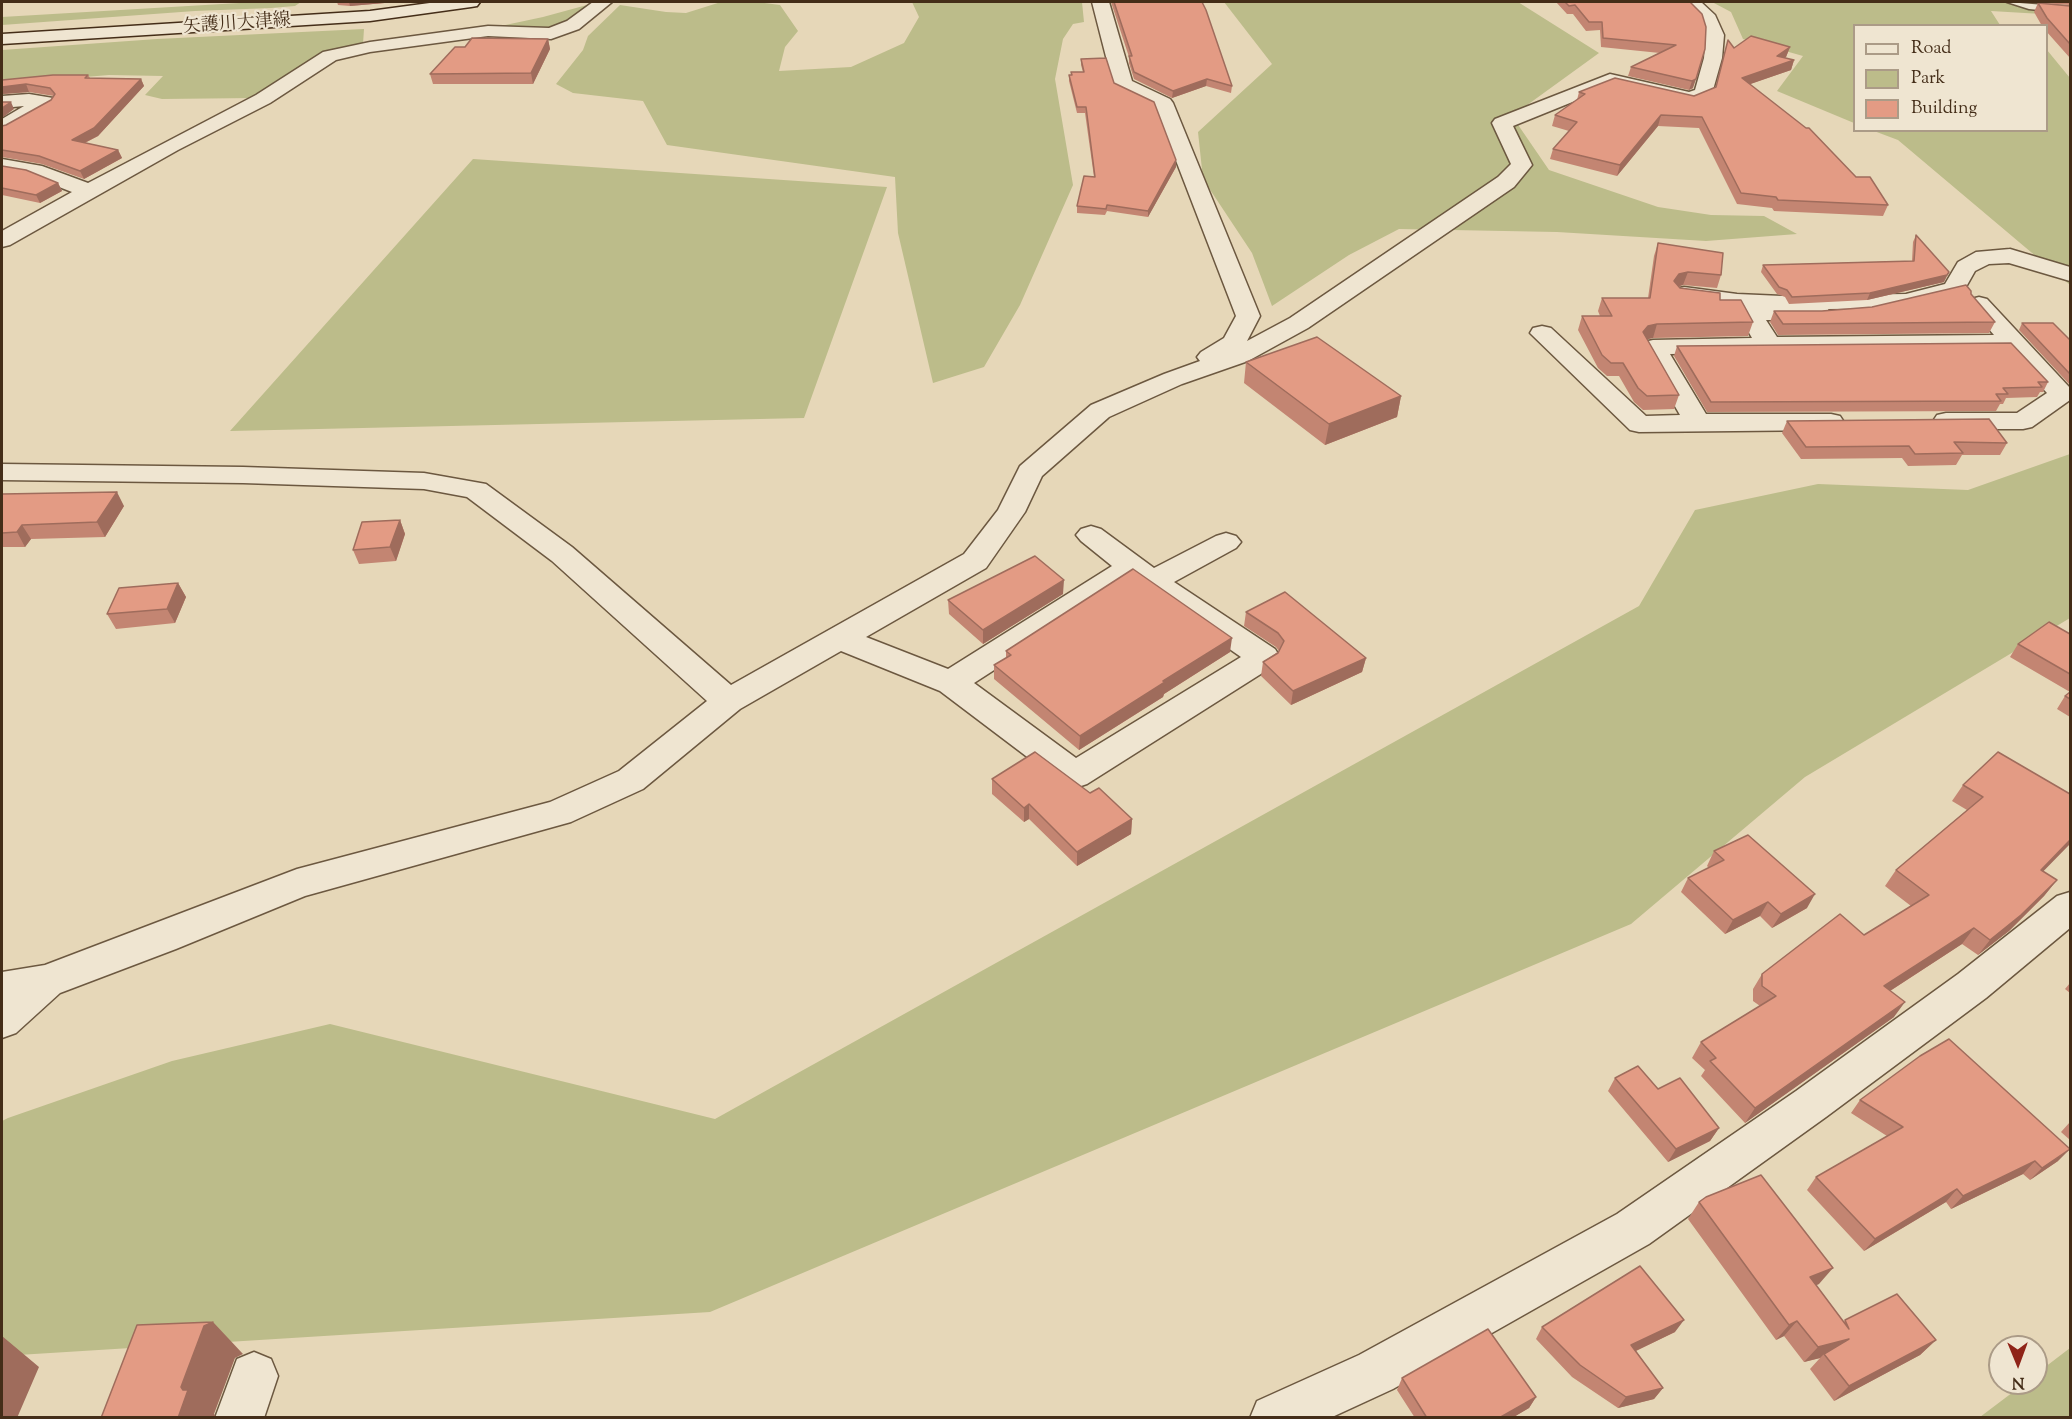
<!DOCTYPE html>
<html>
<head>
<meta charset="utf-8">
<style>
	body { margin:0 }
	#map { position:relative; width:2072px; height:1419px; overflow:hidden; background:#e6d7b8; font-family:"Sorts Mill Goudy",serif }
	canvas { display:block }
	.frame { position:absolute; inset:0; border:3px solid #442d18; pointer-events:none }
	.legend { position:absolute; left:1853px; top:24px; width:195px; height:108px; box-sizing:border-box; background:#efe5d1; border:2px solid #ab9b87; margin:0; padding:8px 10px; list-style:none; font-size:18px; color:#442d18 }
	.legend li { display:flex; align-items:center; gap:12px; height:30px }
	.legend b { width:30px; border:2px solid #ab9b87 }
	.north { position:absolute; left:1988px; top:1335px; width:60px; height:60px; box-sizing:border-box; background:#efe5d1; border:2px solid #ab9b87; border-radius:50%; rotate:179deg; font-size:16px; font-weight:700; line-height:24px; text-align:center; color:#442d18 }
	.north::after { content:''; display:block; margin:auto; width:21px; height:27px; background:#8f2418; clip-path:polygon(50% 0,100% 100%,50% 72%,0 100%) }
</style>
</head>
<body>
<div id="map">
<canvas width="2072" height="1419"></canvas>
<div class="frame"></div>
<ul class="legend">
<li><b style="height:8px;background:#efe5d1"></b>Road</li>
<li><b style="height:16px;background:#bcbc8a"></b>Park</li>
<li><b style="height:16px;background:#e39b84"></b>Building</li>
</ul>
<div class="north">N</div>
</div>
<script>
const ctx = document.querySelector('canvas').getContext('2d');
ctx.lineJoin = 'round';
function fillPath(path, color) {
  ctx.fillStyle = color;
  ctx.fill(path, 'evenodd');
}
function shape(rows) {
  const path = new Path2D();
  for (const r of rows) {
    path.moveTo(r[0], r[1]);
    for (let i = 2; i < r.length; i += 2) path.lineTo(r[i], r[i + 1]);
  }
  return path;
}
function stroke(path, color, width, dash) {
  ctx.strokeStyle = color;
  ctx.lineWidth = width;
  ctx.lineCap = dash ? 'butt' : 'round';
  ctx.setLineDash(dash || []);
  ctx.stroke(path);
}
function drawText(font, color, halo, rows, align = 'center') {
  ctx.font = font + ' "Sorts Mill Goudy","Noto Serif JP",serif';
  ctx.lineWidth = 4.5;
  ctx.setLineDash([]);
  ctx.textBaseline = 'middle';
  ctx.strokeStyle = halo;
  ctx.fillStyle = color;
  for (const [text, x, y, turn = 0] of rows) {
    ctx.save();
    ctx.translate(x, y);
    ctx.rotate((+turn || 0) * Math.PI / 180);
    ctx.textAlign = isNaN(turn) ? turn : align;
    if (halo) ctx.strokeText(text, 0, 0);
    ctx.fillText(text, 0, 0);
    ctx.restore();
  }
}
const green = shape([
	[256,2,301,2,295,6,271,8,195,11,2,25,2,17],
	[721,2,757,2,780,5,798,31,785,47,779,71,851,67,904,43,919,17,912,2,1082,2,1084,22,1073,24,1063,39,1055,79,1073,185,1020,305,984,367,933,383,898,233,895,177,667,145,643,101,573,93,556,84,583,50,588,36,620,5,666,12,686,13],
	[1224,2,1518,2,1599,53,1512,116,1549,170,1658,207,1711,215,1764,216,1797,234,1706,241,1557,232,1399,229,1349,255,1272,306,1252,253,1203,179,1198,132,1272,64],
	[1712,2,2029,2,2042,14,1991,11,2000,25,1854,26,1854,123,1777,91,1803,56,1743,39,1731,12],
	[587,5,589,7,570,23,551,30,496,27,543,17],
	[364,29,363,44,255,98,162,99,145,95,163,76,109,75,2,84,2,50,157,39],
	[2047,50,2070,78,2070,285,1898,140,1874,131,2046,130],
	[473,159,887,187,804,418,230,431],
	[2070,454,2070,618,1805,777,1631,924,710,1312,2,1356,2,1121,8,1118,172,1061,330,1024,715,1119,1639,606,1695,510,1818,484,1968,490],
	[2070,1348,2070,1417,1980,1417,2025,1383,2036,1383,2036,1374]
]);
const lane = shape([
	[2007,2,2070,7,2070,13,2029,9,2007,2]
]);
const street = shape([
	[593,2,612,2,579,29,551,39,488,36,370,52,336,60,270,103,178,150,10,245,2,247,2,231,72,192,31,176,2,171,2,159,42,166,88,183,256,95,323,52,370,42,488,26,549,28,567,21,593,2],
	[1092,2,1109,2,1132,81,1170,99,1173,103,1260,316,1247,341,1290,318,1498,177,1511,164,1492,123,1495,119,1610,74,1689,92,1695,90,1704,58,1706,35,1701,21,1683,2,1701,2,1715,15,1724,35,1722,58,1711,97,1690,104,1612,86,1513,126,1532,165,1514,187,1308,328,1248,361,1182,384,1109,417,1042,476,1025,512,986,568,866,637,948,669,1112,566,1081,541,1076,535,1081,529,1091,526,1101,529,1154,568,1216,536,1226,533,1236,536,1241,542,1236,548,1174,582,1275,649,1280,657,1275,665,1087,784,1075,788,1063,784,940,691,841,651,740,709,643,789,571,822,305,896,176,949,60,993,16,1033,2,1038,2,972,45,965,297,869,550,802,619,771,707,701,552,561,467,497,424,489,243,483,2,480,2,464,243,467,424,473,486,484,572,547,731,685,964,554,998,510,1020,466,1091,405,1164,374,1200,361,1197,357,1201,352,1224,338,1236,316,1155,106,1116,88,1113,84,1092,2],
	[1132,581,1241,657,1076,758,974,683,1132,581],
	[29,94,53,98,56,102,53,106,9,131,2,133,2,119,24,106,2,108,2,96,29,94],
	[2010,249,2070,267,2070,281,2009,263,1989,264,1975,271,1962,294,1919,305,1906,308,1828,309,1830,313,1827,318,1818,320,1766,320,1777,337,1994,335,1967,304,1971,299,1979,297,1987,299,2070,388,2070,400,2032,427,2023,429,1946,429,1937,427,1933,421,1937,415,1946,413,2017,413,2047,393,2007,350,1670,354,1706,414,1831,414,1840,416,1844,422,1840,428,1831,430,1639,432,1630,430,1530,333,1533,328,1542,326,1551,328,1646,416,1680,415,1641,347,1644,342,1653,340,1752,338,1738,313,1741,308,1676,299,1672,294,1676,289,1684,287,1737,294,1782,296,1906,294,1945,284,1958,262,1976,252,2010,249],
	[2070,892,2070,928,1986,998,1826,1117,1649,1244,1393,1389,1330,1418,1250,1418,1257,1401,1359,1355,1617,1214,1796,1091,1958,974,2057,896,2070,892],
	[254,1352,271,1359,278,1376,264,1418,215,1418,237,1359,254,1352]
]);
const secondary = shape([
	[437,2,480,2,477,6,471,7,370,21,2,44,2,34,370,11,437,2]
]);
const wall = shape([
	[337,2,396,2,350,6,338,5],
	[1111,2,1202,2,1232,86,1231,93,1206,86,1172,98,1134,79,1129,63,1129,57],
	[1556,2,1690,2,1693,88,1689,90,1628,76,1631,67,1660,53,1601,47,1600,30,1586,31,1573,14,1567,14],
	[2029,2,2070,2,2070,5],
	[2038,3,2070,6,2070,58,2046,31,2046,26,2042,26,2034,12],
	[548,39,550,49,533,84,433,84,430,74,465,47],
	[1728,40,1734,48,1790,47,1786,57,1784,58,1794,60,1791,70,1750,84,1888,205,1883,216,1774,211,1772,208,1737,204,1699,128,1658,126,1617,176,1550,159,1553,149,1569,131,1552,126,1555,115,1577,100,1579,92,1694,96,1716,88],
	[1081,59,1114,83,1176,160,1176,167,1148,217,1107,211,1105,215,1077,213,1077,206,1094,177,1085,113,1077,113,1069,81,1069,75,1071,75,1071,72,1083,72,1081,65],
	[88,75,90,78,141,79,144,86,98,136,85,143,118,150,122,158,84,179,42,164,2,157,2,126,6,125,51,100,54,96,29,92,2,94,2,80],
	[2,166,58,183,62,191,40,203,2,195],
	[1916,235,1944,282,1867,300,1789,304,1785,297,1777,294,1761,272,1763,265,1912,261,1913,242],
	[1658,243,1721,275,1717,288,1683,285,1679,286,1680,288,1720,300,1753,322,1748,336,1653,338,1647,339,1679,395,1674,409,1643,410,1634,402,1619,376,1607,376,1598,368,1578,330,1582,316,1600,316,1598,311,1602,298,1648,298,1654,256],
	[1971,294,1995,322,1989,333,1778,335,1770,322,1774,311,1822,311,1872,307],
	[2022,323,2070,340,2070,385,2019,330],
	[1677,346,2048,382,2043,392,2040,392,2037,397,2006,398,2003,404,2000,404,1996,411,1707,412,1674,356],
	[1246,362,1401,396,1397,417,1325,445,1244,383],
	[1787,421,2007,443,2000,455,1962,455,1956,465,1908,466,1902,458,1801,459,1782,433],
	[2,494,124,506,105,537,31,539,25,547,2,547],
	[400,520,405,534,396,561,359,564,353,550],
	[178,583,186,597,175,623,116,629,107,614],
	[1063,594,983,644,949,614,948,600],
	[1246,612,1366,658,1362,672,1291,705,1261,676,1263,662,1279,651,1276,647,1244,626],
	[2070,634,2070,692,2010,657,2018,644],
	[1006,651,1230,652,1164,694,1163,697,1079,750,994,679,994,665,1006,658],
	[2070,692,2070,717,2057,709,2065,696],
	[1998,752,2044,872,2057,880,2044,896,2009,931,1978,955,1962,944,1890,991,1894,1017,1745,1123,1701,1076,1705,1070,1692,1058,1701,1042,1760,1006,1753,1001,1753,989,1762,974,1864,935,1911,906,1885,886,1896,870,1967,810,1952,801,1963,785],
	[992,779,1090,793,1132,819,1131,834,1077,866,1029,819,1024,822,992,794],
	[1714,851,1807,908,1772,928,1760,916,1725,934,1681,892,1688,878,1709,868,1707,866],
	[2070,983,2070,993,2065,989],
	[1615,1078,1658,1089,1719,1128,1710,1141,1668,1162,1608,1091],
	[1860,1100,2058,1161,2030,1180,2023,1174,1951,1209,1946,1202,1864,1251,1807,1190,1816,1177,1887,1136,1851,1113],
	[2070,1122,2070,1140,2061,1132],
	[1699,1202,1819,1284,1816,1285,1844,1322,1845,1320,1936,1340,1920,1355,1834,1401,1810,1369,1820,1358,1804,1362,1784,1336,1776,1340,1688,1219],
	[1542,1327,1675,1332,1636,1351,1663,1388,1654,1399,1618,1408,1572,1377,1536,1339],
	[1402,1378,1536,1397,1529,1408,1512,1418,1415,1418,1397,1390]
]);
const shadedWall = shape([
	[349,2,396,2,350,6],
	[548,39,550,49,533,84,531,73],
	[1790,47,1786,57,1774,66,1777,56],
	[1794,60,1791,70,1739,88,1742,78],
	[141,79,144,86,98,136,76,147,72,140],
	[1207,79,1206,86,1172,98,1173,91],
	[1696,79,1693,88,1689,90,1692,81],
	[26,84,29,92,2,94,2,87],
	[11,102,14,109,2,118,2,108],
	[1661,115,1658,126,1617,176,1620,165],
	[118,150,122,158,84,179,80,171],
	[1176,160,1176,167,1148,217,1148,211],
	[58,183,62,191,40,203,36,195],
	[1688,272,1683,285,1674,288,1674,281,1679,274],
	[1949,272,1944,282,1867,300,1870,293],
	[1657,324,1653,338,1644,340,1643,332,1648,326],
	[1401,396,1397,417,1325,445,1329,424],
	[117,492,124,506,105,537,97,522],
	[400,520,405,534,396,561,390,547],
	[22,525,31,539,25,547,17,532],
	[1064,580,1063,594,983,644,983,630],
	[178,583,186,597,175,623,167,609],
	[1232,638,1230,652,1164,694,1163,697,1079,750,1080,736,1163,681],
	[1366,658,1362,672,1291,705,1293,691],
	[1029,804,1029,819,1024,822,1024,808],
	[1132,819,1131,834,1077,866,1077,852],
	[2070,840,2070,844,2029,886,2041,870],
	[2057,880,2044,896,2009,931,1978,955,1990,940],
	[1815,894,1807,908,1772,928,1781,914],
	[1768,902,1760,916,1725,934,1733,920],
	[1974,928,1962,944,1873,1002,1884,986],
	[1905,1002,1894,1017,1745,1123,1755,1108],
	[1719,1128,1710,1141,1668,1162,1676,1149],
	[2070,1149,2058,1161,2030,1180,2042,1168],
	[2035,1161,2023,1174,1951,1209,1963,1196],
	[1957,1189,1946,1202,1864,1251,1875,1239],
	[1833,1268,1819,1284,1796,1293,1810,1277],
	[1684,1320,1675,1332,1623,1357,1631,1345],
	[1797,1321,1784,1336,1776,1340,1789,1325],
	[213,1322,243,1354,235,1358,214,1414,217,1418,178,1418,181,1387,204,1326],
	[2,1336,39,1367,17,1418,2,1418],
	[1849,1339,1824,1354,1820,1358,1804,1362,1818,1347],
	[1936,1340,1920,1355,1834,1401,1849,1386],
	[1663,1388,1654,1399,1618,1408,1626,1397],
	[1536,1397,1529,1408,1512,1418,1499,1418]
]);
const building = shape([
	[1114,2,1202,2,1206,10,1232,86,1207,79,1173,91,1134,72,1129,56,1132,56,1114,2],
	[1565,2,1690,2,1702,14,1706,27,1705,49,1696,79,1692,81,1631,67,1676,45,1603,38,1602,22,1589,22,1575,5,1569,6,1565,2],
	[2038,3,2070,6,2070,44,2047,18,2038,3],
	[1751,36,1790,47,1777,56,1794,60,1742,78,1806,128,1809,128,1856,177,1870,177,1888,205,1778,200,1776,197,1741,193,1702,117,1661,115,1620,165,1553,149,1577,122,1555,115,1585,94,1579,92,1615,78,1694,96,1716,87,1728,40,1734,48,1751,36],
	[472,38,548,39,531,73,430,74,455,47,465,47,472,38],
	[1106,58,1114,83,1154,102,1176,160,1148,211,1107,205,1106,209,1077,206,1084,176,1095,177,1086,107,1077,107,1069,75,1072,75,1071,72,1084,72,1081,59,1106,58],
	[53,75,88,75,85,78,141,79,94,128,72,140,118,150,80,171,39,156,2,150,2,126,6,125,51,100,55,94,50,88,26,84,2,87,2,80,53,75],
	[2,102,11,102,2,108,2,102],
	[2,166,26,170,58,183,36,195,2,188,2,166],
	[1916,235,1949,272,1947,275,1870,293,1792,297,1787,290,1779,287,1763,265,1914,261,1916,235],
	[1658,243,1723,253,1721,275,1688,272,1679,274,1674,281,1680,288,1720,293,1720,300,1741,300,1753,322,1657,324,1648,326,1643,332,1679,395,1647,396,1638,388,1623,363,1611,363,1602,355,1582,316,1612,316,1602,298,1650,298,1658,243],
	[1966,285,1971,291,1971,294,1995,322,1783,324,1774,311,1822,311,1872,307,1966,285],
	[2022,323,2053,323,2070,340,2070,374,2022,323],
	[1317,337,1401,396,1329,424,1246,362,1317,337],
	[2011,343,2048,382,2038,382,2042,387,2003,388,2008,394,1996,394,2001,401,1711,402,1677,346,2011,343],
	[1989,419,2007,443,1954,442,1963,453,1915,454,1909,446,1806,447,1787,421,1989,419],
	[117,492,97,522,22,525,17,532,2,533,2,494,117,492],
	[400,520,390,547,353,550,362,522,400,520],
	[1035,556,1064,580,983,630,948,600,1035,556],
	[1133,569,1232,638,1163,681,1165,682,1080,736,994,665,1011,655,1006,651,1133,569],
	[178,583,167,609,107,614,119,588,178,583],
	[1285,592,1366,658,1293,691,1263,662,1278,653,1284,641,1278,633,1246,612,1285,592],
	[2049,622,2070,634,2070,674,2018,644,2049,622],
	[2070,692,2070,699,2065,696,2070,692],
	[1035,752,1090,793,1099,788,1132,819,1077,852,1029,804,1024,808,992,779,1035,752],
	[1998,752,2070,794,2070,840,2041,870,2057,880,2021,915,1990,940,1974,928,1884,986,1905,1002,1755,1108,1710,1061,1716,1058,1701,1042,1776,996,1762,986,1762,974,1840,914,1864,935,1929,895,1896,870,1983,797,1963,785,1998,752],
	[1748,835,1815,894,1781,914,1768,902,1733,920,1688,878,1724,860,1714,851,1748,835],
	[1949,1039,2070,1149,2042,1168,2035,1161,1963,1196,1957,1189,1875,1239,1816,1177,1903,1127,1860,1100,1920,1056,1949,1039],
	[1638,1066,1658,1089,1680,1078,1719,1128,1676,1149,1615,1078,1638,1066],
	[1761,1175,1833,1268,1810,1277,1849,1329,1845,1320,1897,1294,1936,1340,1849,1386,1824,1354,1849,1339,1818,1347,1797,1321,1789,1325,1699,1202,1706,1197,1761,1175],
	[1640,1266,1684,1320,1631,1345,1663,1388,1626,1397,1580,1365,1542,1327,1640,1266],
	[213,1322,204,1326,181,1387,183,1390,188,1390,178,1418,101,1418,137,1325,213,1322],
	[1488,1329,1536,1397,1499,1418,1427,1418,1402,1378,1488,1329]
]);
const farStreetnames = [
	["矢護川大津線",237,25,-4]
];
fillPath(green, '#bcbc8a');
stroke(lane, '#6c5840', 3);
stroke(street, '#6c5840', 3);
stroke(secondary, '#442d18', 3);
fillPath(lane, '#efe5d1');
fillPath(street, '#efe5d1');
fillPath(secondary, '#efe5d1');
fillPath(wall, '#c38572');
fillPath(shadedWall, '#9f6c5c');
fillPath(building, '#e39b84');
stroke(building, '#9f6c5c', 1.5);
drawText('18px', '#442d18', '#efe5d1', farStreetnames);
</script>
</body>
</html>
